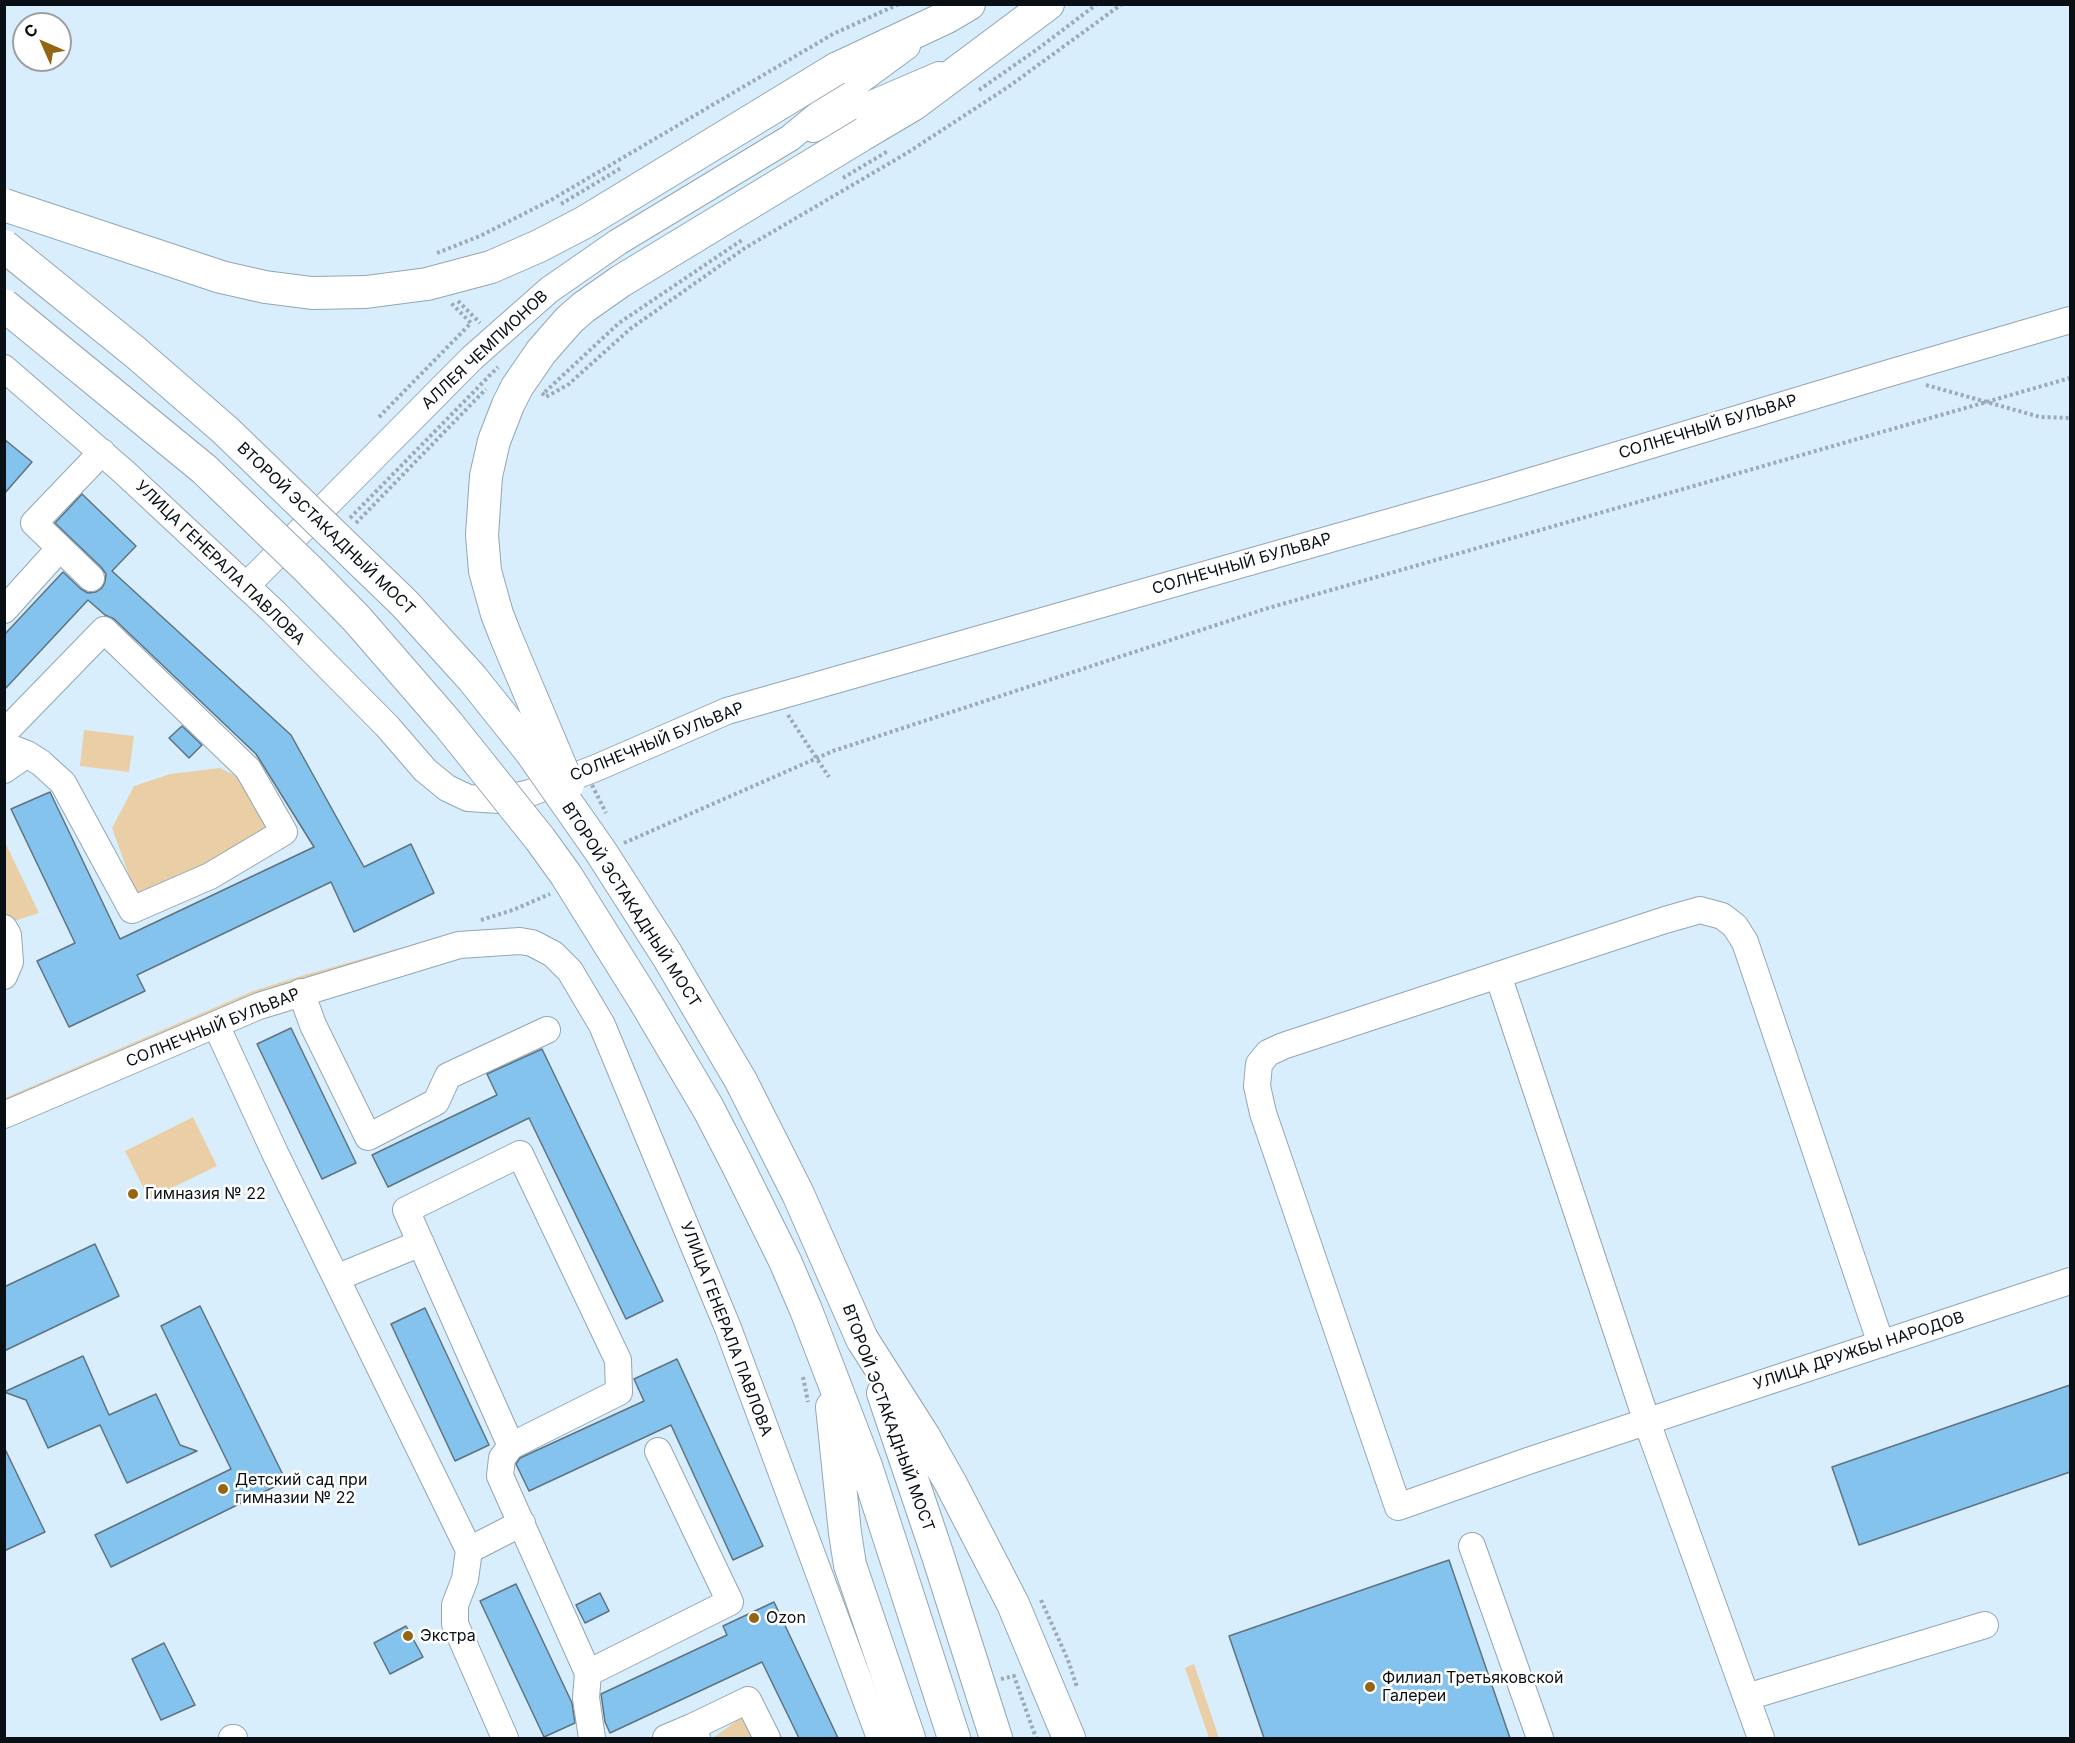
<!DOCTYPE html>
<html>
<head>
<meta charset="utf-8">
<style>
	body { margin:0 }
	#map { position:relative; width:2075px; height:1743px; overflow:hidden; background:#d9eefd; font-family:Inter,sans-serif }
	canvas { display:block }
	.frame { position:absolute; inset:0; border:6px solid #091015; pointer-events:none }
	.north { position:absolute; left:12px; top:12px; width:60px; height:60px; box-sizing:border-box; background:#fff; border:2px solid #9d9fa1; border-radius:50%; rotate:315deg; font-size:16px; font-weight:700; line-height:24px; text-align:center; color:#091015 }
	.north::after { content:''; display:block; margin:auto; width:21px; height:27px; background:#936712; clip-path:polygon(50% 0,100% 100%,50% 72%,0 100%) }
</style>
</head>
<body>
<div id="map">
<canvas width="2075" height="1743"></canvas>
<div class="frame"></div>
<div class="north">С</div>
</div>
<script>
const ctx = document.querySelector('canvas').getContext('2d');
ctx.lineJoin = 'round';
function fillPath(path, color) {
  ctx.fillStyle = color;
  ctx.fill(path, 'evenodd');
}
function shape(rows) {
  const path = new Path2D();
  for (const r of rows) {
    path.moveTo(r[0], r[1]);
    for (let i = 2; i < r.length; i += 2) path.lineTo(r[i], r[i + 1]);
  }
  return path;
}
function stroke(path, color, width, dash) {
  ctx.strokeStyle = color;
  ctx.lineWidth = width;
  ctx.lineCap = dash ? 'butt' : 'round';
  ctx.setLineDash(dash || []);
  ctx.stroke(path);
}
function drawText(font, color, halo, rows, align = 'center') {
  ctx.font = font + ' Inter,sans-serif';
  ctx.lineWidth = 5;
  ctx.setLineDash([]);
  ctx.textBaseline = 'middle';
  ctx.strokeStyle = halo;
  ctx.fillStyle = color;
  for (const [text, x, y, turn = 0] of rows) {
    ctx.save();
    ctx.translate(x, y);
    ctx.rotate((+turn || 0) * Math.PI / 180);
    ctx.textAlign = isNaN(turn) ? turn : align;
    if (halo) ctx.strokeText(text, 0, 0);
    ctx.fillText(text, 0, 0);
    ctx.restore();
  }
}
const green = shape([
	[84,730,134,736,129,772,80,766],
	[220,768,246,781,289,845,200,889,136,895,112,828,134,786,170,774],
	[4,840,39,913,5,924,4,924],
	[450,934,452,939,5,1104,5,1098,253,991,301,976],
	[193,1117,217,1166,149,1199,125,1151],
	[1194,1664,1219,1738,1209,1738,1185,1668],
	[761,1703,783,1738,713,1738]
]);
const building = shape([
	[4,439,32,462,4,494,4,439],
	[82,494,136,546,112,571,291,735,364,867,411,844,434,893,354,932,331,882,137,975,145,991,69,1027,37,961,75,943,11,809,50,792,120,939,314,847,256,754,114,619,105,615,88,600,4,690,4,635,63,572,81,589,88,593,96,592,102,588,105,582,106,574,101,567,55,523,82,494],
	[182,726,202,745,189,758,169,738,182,726],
	[291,1028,356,1163,322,1179,257,1044,291,1028],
	[542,1049,663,1301,626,1319,529,1118,388,1187,372,1155,497,1095,487,1074,542,1049],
	[95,1244,119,1296,4,1351,4,1287,95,1244],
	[200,1306,286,1481,111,1567,95,1535,231,1469,161,1326,200,1306],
	[425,1308,489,1445,455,1461,391,1324,425,1308],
	[83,1356,109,1415,156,1394,180,1445,197,1451,127,1483,100,1425,48,1448,26,1400,4,1392,83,1356],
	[677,1359,763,1546,733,1560,671,1425,529,1491,516,1464,520,1458,644,1401,634,1379,677,1359],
	[2070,1385,2070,1472,1859,1545,1832,1467,2070,1385],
	[4,1447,45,1532,4,1551,4,1447],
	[1449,1560,1510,1738,1264,1738,1229,1636,1449,1560],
	[516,1584,572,1703,575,1723,544,1737,480,1601,516,1584],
	[600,1593,609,1611,585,1623,576,1605,600,1593],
	[774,1602,838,1738,799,1738,762,1662,610,1733,605,1722,601,1694,727,1635,723,1626,774,1602],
	[406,1626,423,1657,390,1674,374,1643,406,1626],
	[164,1643,195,1705,161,1720,132,1659,164,1643]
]);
const path = shape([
	[979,90,1039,48,1097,4],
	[843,178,888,151],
	[561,204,621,168],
	[437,253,480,236,551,200,833,34,899,4],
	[458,301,480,323],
	[1926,385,2040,417,2070,418],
	[545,392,619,323,742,240],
	[542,393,546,397,569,384,630,329,745,248,907,153,1008,87,1122,4],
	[379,417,471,323,450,302],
	[350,518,498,367],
	[356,523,486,389],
	[788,715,829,777],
	[624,843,833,751,1265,609,2070,378],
	[481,920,513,910,550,894],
	[803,1377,808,1402],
	[1041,1600,1068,1660,1077,1687],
	[1001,1679,1014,1676,1036,1738]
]);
const minor = shape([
	[813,129,939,75],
	[4,368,124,472,273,611,387,726,425,770,447,788,468,798,499,800,530,793,596,768,727,711,1495,492,1886,374,2070,320],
	[91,578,34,523,102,452],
	[246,586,472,358,549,290,618,242,790,138,858,82,907,46],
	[4,610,60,548],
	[4,733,104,630,248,769,284,832,210,876,132,910,63,783,41,763,27,754,4,745],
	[4,770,27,754],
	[4,928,8,935,10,962,4,976],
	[1498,975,1647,1422,1761,1738],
	[301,992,313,1025,368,1137,436,1102,448,1076,547,1030],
	[216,1025,275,1153,469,1550,465,1579,455,1605,455,1624,505,1738],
	[4,1115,259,1006,459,945,520,941,532,943,553,954,570,971,602,1025,728,1328,880,1738],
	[336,1278,421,1243],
	[1881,1344,1745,942,1735,926,1722,916,1700,910,1665,920,1283,1046,1268,1053,1259,1064,1257,1086,1263,1113,1398,1507,1528,1461,2070,1281],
	[511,1446,406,1210,520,1154,618,1360,619,1392,511,1446,502,1458,500,1476,588,1673,586,1698,592,1738],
	[1472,1546,1540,1738],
	[469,1550,522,1523],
	[588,1673,730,1602,658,1451],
	[1747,1697,1985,1625],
	[692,1727,748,1700,767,1738],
	[232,1738,234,1738],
	[666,1738,692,1727,697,1738]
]);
const major = shape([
	[836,69,947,17,969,4],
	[865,133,914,104,1048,4],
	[646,1003,708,1108,736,1162,785,1261,806,1310,866,1466,954,1738],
	[862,1339,925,1438,951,1484,1013,1604,1069,1738],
	[883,1393,938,1556,996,1738],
	[832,1407,845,1533,850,1565,909,1738]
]);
const pathBridge = shape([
	[592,785,606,813]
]);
const majorBridge = shape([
	[4,205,221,277,265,287,312,293,366,292,427,284,491,267,539,246,585,222,836,69],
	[4,246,135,352,225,430,405,604,472,678,531,752,601,852,667,955,741,1081,798,1194,862,1339],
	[4,305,204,469,308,569,357,619,448,724,540,839,566,875,646,1003],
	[568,784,506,637,497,614,485,571,482,535,486,476,494,441,508,405,517,387,541,352,569,320,584,307,621,281,865,133]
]);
const markers = [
	[133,1194,6,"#936712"],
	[223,1489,6,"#936712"],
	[754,1618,6,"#936712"],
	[408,1636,6,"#936712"],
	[1370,1687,6,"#936712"]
];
const streetNames = [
	["АЛЛЕЯ ЧЕМПИОНОВ",485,350,-43],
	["СОЛНЕЧНЫЙ БУЛЬВАР",1708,427,-17],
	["ВТОРОЙ ЭСТАКАДНЫЙ МОСТ",326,529,44],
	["УЛИЦА ГЕНЕРАЛА ПАВЛОВА",220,563,44],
	["СОЛНЕЧНЫЙ БУЛЬВАР",1242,564,-16],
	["СОЛНЕЧНЫЙ БУЛЬВАР",657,742,-22],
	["ВТОРОЙ ЭСТАКАДНЫЙ МОСТ",631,905,57],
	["СОЛНЕЧНЫЙ БУЛЬВАР",213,1028,-22],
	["УЛИЦА ГЕНЕРАЛА ПАВЛОВА",726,1329,69],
	["УЛИЦА ДРУЖБЫ НАРОДОВ",1859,1351,-18],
	["ВТОРОЙ ЭСТАКАДНЫЙ МОСТ",888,1418,70]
];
const poiNames = [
	["Гимназия № 22",145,1194],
	["Детский сад при",235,1480],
	["гимназии № 22",235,1498],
	["Ozon",766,1618],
	["Экстра",420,1636],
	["Филиал Третьяковской",1382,1678],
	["Галереи",1382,1696]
];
fillPath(green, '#eacfa6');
fillPath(building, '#83c3ed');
stroke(building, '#5f727f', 1.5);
stroke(minor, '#92a6b4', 28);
stroke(major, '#92a6b4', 34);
stroke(path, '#9aaab6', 4, [3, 3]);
stroke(minor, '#fff', 26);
stroke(major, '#fff', 32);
stroke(majorBridge, '#92a6b4', 34, []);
stroke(pathBridge, '#9aaab6', 4, [3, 3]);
stroke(majorBridge, '#fff', 32);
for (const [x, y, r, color] of markers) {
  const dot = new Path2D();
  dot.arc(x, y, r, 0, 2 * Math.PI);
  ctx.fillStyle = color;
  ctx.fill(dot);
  stroke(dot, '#fff', 2);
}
drawText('16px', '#091015', '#fff', streetNames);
drawText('16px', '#091015', '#fff', poiNames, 'left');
</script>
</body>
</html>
